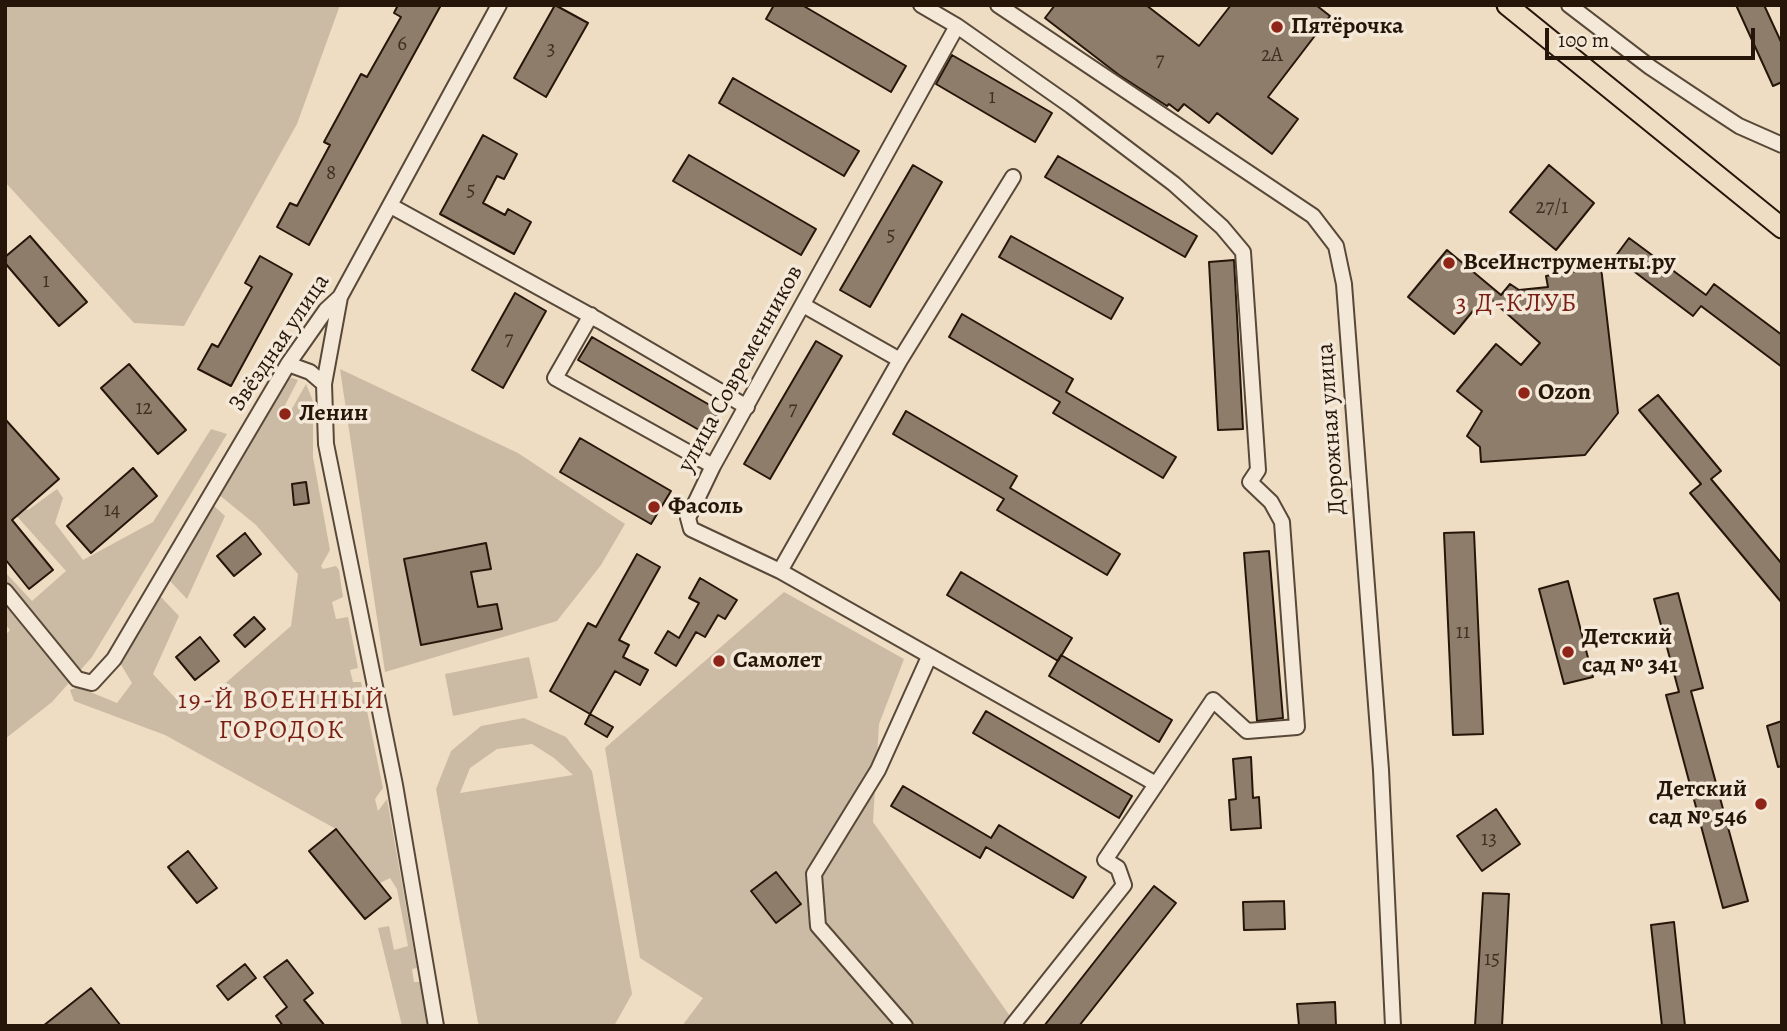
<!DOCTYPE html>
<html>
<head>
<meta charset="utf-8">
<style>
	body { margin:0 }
	#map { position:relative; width:1787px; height:1031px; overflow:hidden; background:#eeddc3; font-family:Alegreya,serif }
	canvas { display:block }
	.frame { position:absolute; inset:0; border:7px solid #26160a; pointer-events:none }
	.scale { position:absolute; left:1545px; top:28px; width:210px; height:32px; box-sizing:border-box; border:4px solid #26160a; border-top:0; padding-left:9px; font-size:21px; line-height:24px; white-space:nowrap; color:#26160a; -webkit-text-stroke:5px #f4e9d8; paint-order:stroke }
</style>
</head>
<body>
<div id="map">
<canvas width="1787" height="1031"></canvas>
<div class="frame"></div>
<div class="scale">100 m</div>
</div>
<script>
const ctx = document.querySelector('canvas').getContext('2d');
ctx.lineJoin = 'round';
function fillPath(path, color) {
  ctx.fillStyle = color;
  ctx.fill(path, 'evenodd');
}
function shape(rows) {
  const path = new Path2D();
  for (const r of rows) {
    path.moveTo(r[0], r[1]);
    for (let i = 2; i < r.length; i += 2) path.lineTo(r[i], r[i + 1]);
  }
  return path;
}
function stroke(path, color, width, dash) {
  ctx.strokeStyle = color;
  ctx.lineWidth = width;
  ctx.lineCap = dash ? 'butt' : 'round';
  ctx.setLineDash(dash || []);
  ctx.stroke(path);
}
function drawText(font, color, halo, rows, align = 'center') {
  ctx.font = font + ' Alegreya,serif';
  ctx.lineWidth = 7;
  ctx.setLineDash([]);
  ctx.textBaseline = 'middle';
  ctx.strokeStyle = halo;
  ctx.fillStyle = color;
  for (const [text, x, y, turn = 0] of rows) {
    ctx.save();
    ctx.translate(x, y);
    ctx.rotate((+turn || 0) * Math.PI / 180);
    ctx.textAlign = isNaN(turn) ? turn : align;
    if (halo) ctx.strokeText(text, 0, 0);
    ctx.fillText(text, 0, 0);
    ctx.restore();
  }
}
const green = shape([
	[5,5,340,5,297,124,184,326,134,323,5,182],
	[340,369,518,453,625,524,601,565,557,621,385,672],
	[292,378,298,380,279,417,285,421,306,384,313,401,313,457,330,550,321,566,323,569,336,566,339,570,343,597,332,602,336,619,348,617,358,668,350,670,353,682,361,682,383,788,375,799,378,811,387,799,417,968,412,969,414,982,420,982,429,1026,402,1026,378,928,389,926,394,950,408,946,397,889,390,878,380,883,336,829,165,735,74,701,70,690,78,687,117,703,132,683,120,663,160,596,179,616,153,674,190,714,291,626,298,574,256,525,218,494,283,381],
	[211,429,227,434,92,657,52,702,5,739,5,635,10,630,5,624,5,572,32,601,66,571,5,503,5,497,28,510,57,489,63,498,55,523,83,560,153,522],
	[213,505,225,516,187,599,169,580],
	[784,592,904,659,879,724,873,822,1017,1026,682,1026,703,998,640,958,605,748],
	[529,657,538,698,453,716,445,674],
	[524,718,566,737,592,771,632,994,614,1026,482,1026,478,1023,436,789,451,751,481,726],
	[532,744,554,758,573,775,460,793,470,768,497,749]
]);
const building = shape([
	[398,5,441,5,309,245,277,227,290,203,297,206,330,145,324,142,361,74,367,77,401,17,394,13,398,5],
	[555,5,588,23,546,97,514,78,555,5],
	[774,5,802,5,906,66,891,92,766,19,774,5],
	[1055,5,1146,5,1199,46,1231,5,1316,5,1330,16,1268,97,1298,119,1272,154,1217,113,1209,123,1184,104,1178,111,1169,104,1167,106,1119,75,1045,18,1055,5],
	[1736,5,1764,5,1782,44,1782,82,1773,86,1736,5],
	[952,55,1052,113,1035,142,936,84,952,55],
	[733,78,859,151,844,176,719,103,733,78],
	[483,135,517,154,504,179,497,176,483,203,505,215,508,209,531,222,514,254,440,214,483,135],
	[689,155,816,229,801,255,673,181,689,155],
	[1058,156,1197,236,1185,257,1045,177,1058,156],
	[913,165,942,182,870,307,840,290,913,165],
	[1549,165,1594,203,1556,250,1510,212,1549,165],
	[30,236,87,302,59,326,5,263,5,257,30,236],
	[1011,236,1123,298,1111,319,999,257,1011,236],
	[1629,238,1706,295,1714,284,1782,335,1782,367,1701,306,1693,316,1615,257,1629,238],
	[1447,250,1501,295,1510,284,1519,290,1548,287,1546,276,1601,267,1618,413,1585,455,1481,462,1480,447,1467,436,1482,411,1457,391,1496,344,1521,365,1540,343,1486,295,1454,334,1408,297,1447,250],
	[260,256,292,274,231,386,198,369,212,344,218,347,252,287,245,283,260,256],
	[1234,260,1243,429,1218,430,1209,262,1234,260],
	[515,293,546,311,503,388,472,370,515,293],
	[962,314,1073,379,1066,392,1176,457,1163,478,1053,413,1060,402,949,337,962,314],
	[592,337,720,411,706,434,578,360,592,337],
	[816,341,842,356,770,479,744,464,816,341],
	[129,364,186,430,158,454,101,388,129,364],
	[1658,395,1721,471,1711,479,1782,564,1782,603,1690,493,1701,484,1639,410,1658,395],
	[906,411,1017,476,1010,488,1120,554,1107,575,997,510,1004,499,893,434,906,411],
	[5,419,59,479,12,520,53,570,29,589,5,559,5,419],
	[580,438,671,491,651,524,560,472,580,438],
	[133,468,157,496,91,553,67,526,133,468],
	[306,482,309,503,294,505,292,484,306,482],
	[1474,532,1483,734,1453,735,1444,533,1474,532],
	[245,533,261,554,234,576,217,556,245,533],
	[486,543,491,569,471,572,478,607,497,604,502,629,421,645,404,559,486,543],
	[1269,551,1283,718,1257,721,1244,553,1269,551],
	[637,554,660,567,619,640,629,645,623,657,648,670,640,685,615,671,590,714,550,691,588,623,596,627,637,554],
	[961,572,1072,638,1058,661,947,595,961,572],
	[700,578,737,600,725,619,718,615,705,637,696,632,676,666,655,653,668,631,679,638,699,603,689,598,700,578],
	[1568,581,1593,677,1564,684,1539,589,1568,581],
	[1678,593,1703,688,1691,691,1748,901,1723,908,1666,695,1679,692,1654,599,1678,593],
	[254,617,265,629,245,647,234,635,254,617],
	[200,637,219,661,195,680,176,657,200,637],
	[1061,655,1172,720,1159,742,1049,676,1061,655],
	[986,711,1132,796,1119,818,973,733,986,711],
	[590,714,613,727,607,737,585,724,590,714],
	[1782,721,1782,766,1778,767,1767,726,1782,721],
	[1251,757,1253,798,1259,797,1261,828,1231,830,1229,800,1236,799,1233,759,1251,757],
	[903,786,991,838,999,825,1086,877,1073,898,986,847,980,858,891,806,903,786],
	[1496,809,1520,844,1482,871,1457,836,1496,809],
	[336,829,391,898,365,919,309,851,336,829],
	[188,851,217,888,197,903,168,867,188,851],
	[776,872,801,904,776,923,751,891,776,872],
	[1154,886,1176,903,1079,1026,1044,1026,1154,886],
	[1483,893,1509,894,1502,1026,1475,1026,1483,893],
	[1284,901,1285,929,1244,930,1243,902,1284,901],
	[1674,922,1685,1026,1662,1026,1651,925,1674,922],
	[287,960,313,993,304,1000,325,1026,283,1026,276,1016,287,1007,264,977,287,960],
	[245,964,256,978,228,1000,217,986,245,964],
	[91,988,121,1026,43,1026,91,988],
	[1335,1002,1336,1026,1299,1026,1297,1004,1335,1002]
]);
const minor = shape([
	[921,5,957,26,1071,106,1174,184,1222,227,1243,252,1258,470,1250,482,1271,502,1282,522,1297,727,1247,731,1213,700,1105,860,1118,868,1124,885,1012,1026],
	[998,5,1313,216,1336,246,1344,284,1381,770,1393,1026],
	[1569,5,1650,67,1710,107,1739,126,1782,145],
	[957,26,713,466,688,518,691,529,780,571,1156,784],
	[391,206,600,321,747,407],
	[340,297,324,384,326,444,395,785,436,1026],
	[803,305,900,360],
	[591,315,555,378,713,466],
	[288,364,310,372,324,384],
	[780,571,900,360,1013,177],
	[5,591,77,679,92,683,114,659,288,364,326,310,340,297,499,5],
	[905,1026,818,926,814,874,878,770,929,657]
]);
const major = shape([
	[1507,5,1782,228]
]);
const markers = [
	[1277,27,7,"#8f2418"],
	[1449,263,7,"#8f2418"],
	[1524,393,7,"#8f2418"],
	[285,414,7,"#8f2418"],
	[654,507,7,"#8f2418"],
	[1568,652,7,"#8f2418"],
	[719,661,7,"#8f2418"],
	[1761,804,7,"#8f2418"]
];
const numberNames = [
	["6",402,45],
	["3",551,50],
	["2А",1272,56],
	["7",1160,61],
	["1",992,98],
	["8",331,174],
	["5",471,191],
	["27/1",1552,208],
	["5",891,236],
	["1",46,282],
	["7",509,340],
	["12",144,409],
	["7",793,410],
	["14",112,511],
	["11",1463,633],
	["13",1489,840],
	["15",1492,960]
];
const poiNames = [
	["Пятёрочка",1291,27],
	["ВсеИнструменты.ру",1463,263],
	["Ozon",1538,393],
	["Ленин",299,414],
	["Фасоль",668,507],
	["Детский",1582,638],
	["сад № 341",1582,666],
	["Самолет",733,661],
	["Детский",1747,790,"right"],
	["сад № 546",1747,818,"right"]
];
const streetNames = [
	["Звёздная улица",280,343,-56],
	["улица Современников",741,369,-61],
	["Дорожная улица",1332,429,-94]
];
const neighbourhoodNames = [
	["3 Д-КЛУБ",1517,305],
	["19-Й ВОЕННЫЙ",282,702],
	["ГОРОДОК",282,732]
];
fillPath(green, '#ccbba4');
fillPath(building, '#8e7d6a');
stroke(building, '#26160a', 2);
stroke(minor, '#584838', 18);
stroke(major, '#26160a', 23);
stroke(minor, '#f4e9d8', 14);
stroke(major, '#eeddc3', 19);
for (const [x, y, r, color] of markers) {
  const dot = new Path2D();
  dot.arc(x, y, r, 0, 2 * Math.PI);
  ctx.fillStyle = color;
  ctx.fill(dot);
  stroke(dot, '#f4e9d8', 2.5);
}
drawText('21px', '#403022', null, numberNames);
drawText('bold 24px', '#26160a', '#f4e9d8', poiNames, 'left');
drawText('24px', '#26160a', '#f4e9d8', streetNames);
ctx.letterSpacing = '2px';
drawText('26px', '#7a1f14', '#f4e9d8', neighbourhoodNames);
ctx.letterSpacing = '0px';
</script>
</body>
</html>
